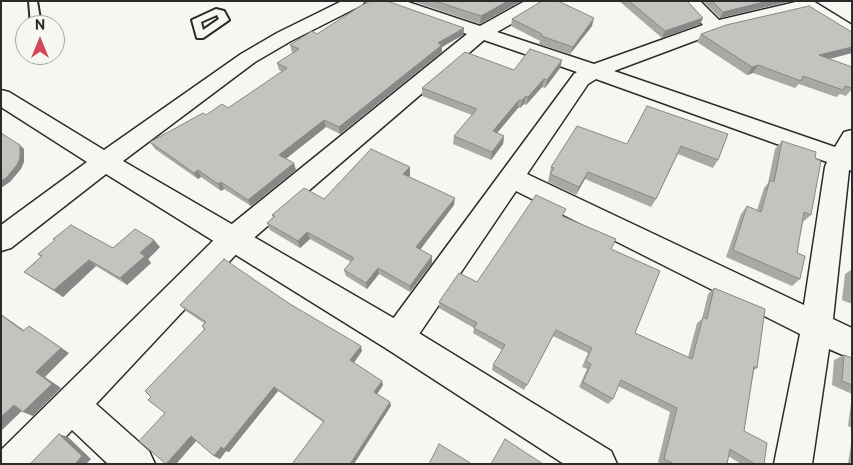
<!DOCTYPE html>
<html>
<head>
<meta charset="utf-8">
<style>
	body { margin:0 }
	#map { position:relative; width:853px; height:465px; overflow:hidden; background:#f6f6f2; font-family:"Balsamiq Sans",sans-serif }
	canvas { display:block }
	.frame { position:absolute; inset:0; border:2px solid #2b2b2b; pointer-events:none }
	.north { position:absolute; left:15px; top:15px; width:50px; height:50px; box-sizing:border-box; background:#f6f6f2; border:1px solid #a5a5a2; border-radius:50%; rotate:0deg; font-size:14px; font-weight:700; line-height:20px; text-align:center; color:#2b2b2b }
	.north::after { content:''; display:block; margin:auto; width:18px; height:22px; background:#d1495b; clip-path:polygon(50% 0,100% 100%,50% 72%,0 100%) }
</style>
</head>
<body>
<div id="map">
<canvas width="853" height="465"></canvas>
<div class="frame"></div>
<div class="north">N</div>
</div>
<script>
const ctx = document.querySelector('canvas').getContext('2d');
ctx.lineJoin = 'round';
function shape(rows) {
  const path = new Path2D();
  for (const r of rows) {
    path.moveTo(r[0], r[1]);
    for (let i = 2; i < r.length; i += 2) path.lineTo(r[i], r[i + 1]);
  }
  return path;
}
function stroke(path, color, width, dash) {
  ctx.strokeStyle = color;
  ctx.lineWidth = width;
  ctx.lineCap = dash ? 'butt' : 'round';
  ctx.setLineDash(dash || []);
  ctx.stroke(path);
}
function fillPath(path, color) {
  ctx.fillStyle = color;
  ctx.fill(path, 'evenodd');
}
const lane = shape([
	[29,1,37,1,41,25,31,25,29,1],
	[216,9,224,11,229,20,203,38,197,38,192,20,216,9],
	[217,15,219,19,203,30,201,22,217,15]
]);
const street = shape([
	[378,1,405,1,480,26,525,1,548,1,545,5,497,32,594,64,703,25,681,1,700,1,719,20,800,1,813,1,852,25,852,39,845,37,804,11,721,31,614,71,835,147,844,132,852,130,852,171,849,170,833,319,852,328,852,359,829,349,812,464,774,464,800,334,516,191,409,349,398,353,387,349,382,338,387,327,574,74,577,72,484,40,242,248,96,404,149,451,155,464,108,464,72,430,40,464,1,464,1,450,222,232,467,34,381,5,378,1],
	[596,79,827,162,825,167,804,305,527,174,588,84,596,79]
]);
const secondary = shape([
	[342,1,365,1,362,5,291,41,255,62,123,161,409,327,611,451,617,464,564,464,387,349,106,174,11,248,1,251,1,225,87,162,1,107,1,90,9,92,104,150,241,54,277,33,342,1]
]);
const wall = shape([
	[412,1,521,1,480,24],
	[619,1,687,1,703,18,700,24,662,38],
	[703,1,791,1,720,18],
	[512,19,592,26,570,54,539,44,540,41,511,26],
	[464,28,463,35,442,47,442,52,340,134,326,127,285,159,296,170,251,206,224,189,221,191,201,177,198,179,155,149,150,142,206,115,228,108,282,72,279,70,277,63,294,53,292,52,290,45,317,34],
	[850,31,852,53,829,59,852,67,852,89,846,96,840,94,836,97,799,84,795,88,753,73,747,75,697,42,701,34],
	[562,60,560,68,545,88,542,87,526,105,524,104,520,108,518,108,497,133,504,136,503,144,491,160,453,144,454,136,472,115,422,96,422,88],
	[647,106,718,160,713,168,678,154,656,199,651,207,585,179,576,195,548,182,551,167,627,144],
	[782,141,811,215,803,222,797,253,800,279,792,286,726,257,741,214,747,206,757,210,764,188,768,183,775,149],
	[410,167,410,175,409,177,454,205,420,249,432,256,432,263,410,292,379,274,367,289,346,276,344,270,351,262,310,239,300,248,270,230,267,223,273,217,272,215,324,199],
	[563,217,611,249,635,333,688,357,697,323,702,319,708,294,714,288,757,368,754,370,744,431,764,464,741,464,728,456,727,464,661,464,658,462,670,412,618,386,613,399,608,404,579,387,587,369,582,367,588,353,553,336,524,390,492,370,493,365,502,350,473,333,474,328,439,308,439,302,477,282],
	[160,247,148,259,151,263,127,285,96,266,63,297,33,278,24,272,41,257,38,254,113,248],
	[852,269,852,304,842,300,845,274],
	[290,304,362,351,354,363,383,385,377,394,390,402,391,406,323,422,278,391,229,452,226,451,220,459,214,456,196,441,176,464,165,413,204,330,202,326,204,323,186,311,180,305],
	[844,355,852,358,852,394,832,385,834,360],
	[852,395,852,428,848,426],
	[852,438,852,464,850,464,848,463]
]);
const shadedWall = shape([
	[508,1,521,1,480,24,481,16],
	[768,1,791,1,720,18,723,12],
	[594,18,592,26,570,54,573,47],
	[703,18,700,24,662,38,665,31],
	[464,28,463,35,442,47,442,52,340,134,339,127,438,43],
	[852,47,852,53,813,63,819,55],
	[562,60,560,68,545,88,547,80],
	[758,65,753,73,747,75,752,67],
	[544,79,542,87,526,105,528,97],
	[526,96,524,104,520,108,522,100],
	[519,100,518,108,492,139,493,131],
	[324,120,326,127,282,162,279,155],
	[504,136,503,144,491,160,492,152],
	[20,145,24,149,24,162,21,169,10,182,1,188,1,181],
	[294,163,296,170,251,206,248,200],
	[410,167,410,175,404,182,403,174],
	[198,170,201,177,198,179,194,173],
	[588,172,585,179,576,195,579,187],
	[221,182,224,189,221,191,218,184],
	[455,198,454,205,417,254,416,247],
	[307,232,310,239,300,248,298,241],
	[154,240,160,247,148,259,151,263,127,285,120,278,140,253],
	[432,256,432,263,410,292,410,286],
	[89,260,96,266,63,297,54,290],
	[378,268,379,274,367,289,366,283],
	[1,314,32,336,23,331,1,315],
	[29,326,69,353,45,377,61,388,33,416,23,412,36,372],
	[361,346,362,351,352,365,350,360],
	[382,381,383,385,375,397,374,392],
	[274,387,278,391,229,452,226,451,220,459,214,456],
	[390,402,391,406,354,464,350,464],
	[14,405,24,409,1,431,1,417],
	[59,434,68,437,91,459,86,464,75,464],
	[191,436,197,440,176,464,166,464]
]);
const building = shape([
	[371,1,387,1,464,28,438,43,442,45,339,127,324,120,279,155,294,163,248,200,221,182,218,184,198,170,194,173,150,142,203,113,206,115,222,104,228,108,287,68,277,63,299,49,290,45,312,31,317,34,362,5,371,1],
	[435,1,508,1,481,16,435,1],
	[542,1,558,1,594,18,573,47,541,36,542,34,512,19,542,1],
	[629,1,687,1,703,18,665,31,629,1],
	[712,1,768,1,723,12,712,1],
	[809,6,850,31,852,32,852,47,819,55,852,67,852,88,845,86,843,90,803,76,801,81,758,65,752,67,701,34,726,25,809,6],
	[530,49,562,60,547,80,544,79,528,97,526,96,522,100,519,100,493,131,504,136,492,152,454,136,477,109,422,88,465,52,514,70,530,49],
	[647,106,728,134,718,160,681,146,656,199,588,172,579,187,550,174,554,168,551,167,577,126,627,144,647,106],
	[1,133,20,145,20,158,17,165,6,178,1,181,1,133],
	[782,141,816,152,815,158,821,161,811,215,804,212,797,253,805,256,800,279,733,250,747,206,761,212,770,180,774,182,782,141],
	[371,149,410,167,403,174,455,198,416,247,432,256,410,286,378,268,366,283,344,270,354,258,307,232,298,241,267,223,275,216,272,215,304,188,324,199,371,149],
	[536,195,566,209,562,216,616,239,611,249,660,271,635,333,692,359,703,317,707,319,714,288,765,309,757,368,754,366,744,431,767,443,764,464,755,464,730,449,727,464,674,464,664,459,677,408,621,380,613,399,583,382,591,364,586,361,592,348,556,330,527,385,493,365,505,345,474,328,477,323,439,302,459,273,477,282,536,195],
	[71,225,113,248,135,229,154,240,140,253,145,256,120,278,89,260,54,290,24,272,42,256,38,254,55,240,53,239,71,225],
	[224,259,290,304,361,346,350,360,382,381,374,392,390,402,350,464,292,464,324,421,274,387,224,449,221,447,214,456,191,436,166,464,139,441,165,413,148,400,151,397,145,391,205,329,202,326,206,322,180,305,224,259],
	[1,315,23,331,29,326,61,348,36,372,52,384,23,412,14,405,1,417,1,315],
	[844,355,852,358,852,385,842,381,844,355],
	[59,434,82,456,75,464,30,464,59,434],
	[505,439,543,464,491,464,505,439],
	[439,444,472,464,429,464,439,444]
]);
stroke(lane, '#2b2b2b', 4);
stroke(street, '#2b2b2b', 3);
stroke(secondary, '#2b2b2b', 3);
fillPath(lane, '#f6f6f2');
fillPath(street, '#f6f6f2');
fillPath(secondary, '#f6f6f2');
fillPath(wall, '#a8a8a5');
fillPath(shadedWall, '#888886');
fillPath(building, '#c3c3c0');
stroke(building, '#888886', 1);
</script>
</body>
</html>
